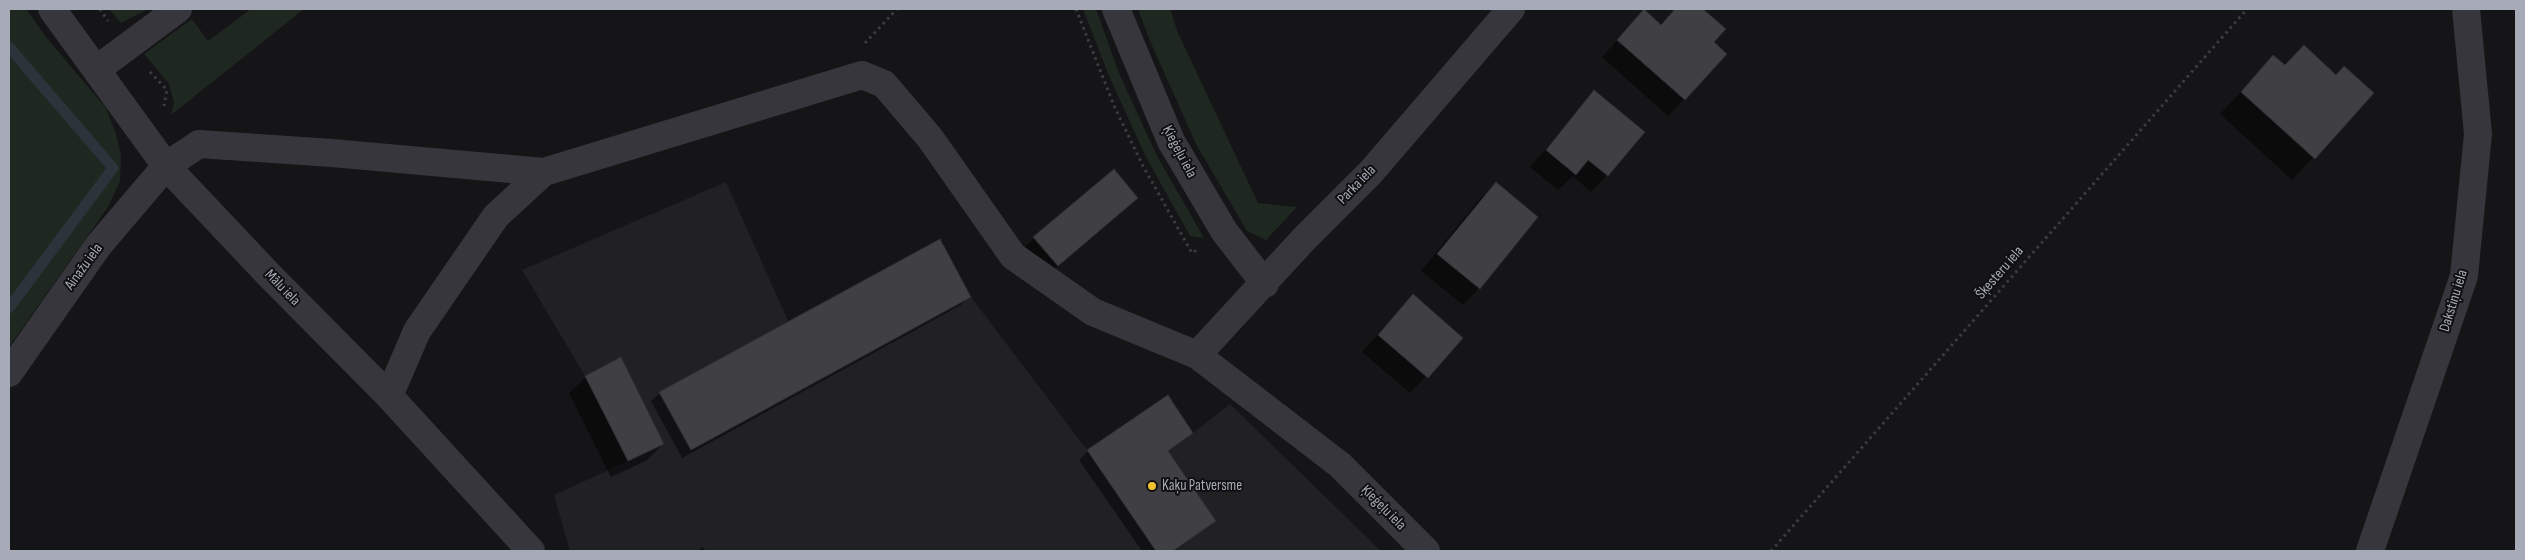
<!DOCTYPE html>
<html>
<head>
<meta charset="utf-8">
<style>
	body { margin:0 }
	#map { position:relative; width:2525px; height:560px; overflow:hidden; background:#151517; font-family:"Sofia Sans Condensed",sans-serif }
	canvas { display:block }
	.frame { position:absolute; inset:0; border:10px solid #a7aab7; pointer-events:none }
</style>
</head>
<body>
<div id="map">
<canvas width="2525" height="560"></canvas>
<div class="frame"></div>
</div>
<script>
const ctx = document.querySelector('canvas').getContext('2d');
ctx.lineJoin = 'round';
function fillPath(path, color) {
  ctx.fillStyle = color;
  ctx.fill(path, 'evenodd');
}
function shape(rows) {
  const path = new Path2D();
  for (const r of rows) {
    path.moveTo(r[0], r[1]);
    for (let i = 2; i < r.length; i += 2) path.lineTo(r[i], r[i + 1]);
  }
  return path;
}
function stroke(path, color, width, dash) {
  ctx.strokeStyle = color;
  ctx.lineWidth = width;
  ctx.lineCap = dash ? 'butt' : 'round';
  ctx.setLineDash(dash || []);
  ctx.stroke(path);
}
function drawText(font, color, halo, rows, align = 'center') {
  ctx.font = font + ' "Sofia Sans Condensed",sans-serif';
  ctx.lineWidth = 4;
  ctx.setLineDash([]);
  ctx.textBaseline = 'middle';
  ctx.strokeStyle = halo;
  ctx.fillStyle = color;
  for (const [text, x, y, turn = 0] of rows) {
    ctx.save();
    ctx.translate(x, y);
    ctx.rotate((+turn || 0) * Math.PI / 180);
    ctx.textAlign = isNaN(turn) ? turn : align;
    if (halo) ctx.strokeText(text, 0, 0);
    ctx.fillText(text, 0, 0);
    ctx.restore();
  }
}
const built = shape([
	[726,182,788,321,940,239,971,297,1087,450,1168,395,1193,433,1230,404,1381,551,570,551,554,495,628,461,585,376,522,270]
]);
const green = shape([
	[9,9,26,9,46,37,106,108,116,134,121,155,120,181,108,207,9,347],
	[109,9,148,9,121,23],
	[251,9,304,9,171,115,174,102,169,84,144,54,192,19,208,41],
	[1083,9,1096,9,1119,73,1156,154,1204,238,1190,236,1146,157,1109,76],
	[1138,9,1170,9,1178,33,1258,203,1297,207,1266,240,1247,231,1196,144,1150,41]
]);
const shadow = shape([
	[1675,9,1701,9,1724,29,1712,42,1684,99,1668,116,1602,57,1644,11,1660,25],
	[2274,57,2284,66,2336,76,2373,93,2292,180,2220,114],
	[1595,92,1607,175,1591,192,1573,176,1558,190,1530,167],
	[1496,184,1537,218,1479,288,1463,305,1421,271,1479,200],
	[1137,197,1041,281,1018,254,1034,238],
	[969,296,961,305,682,458,651,401,660,393],
	[1413,296,1461,338,1410,393,1362,352],
	[586,377,663,444,646,461,611,477,569,393],
	[1192,433,1168,452,1215,521,1175,551,1142,551,1079,460,1088,451],
	[702,547,706,551,698,551]
]);
const stream = shape([
	[9,47,113,168,9,308]
]);
const building = shape([
	[1644,9,1661,25,1675,9,1703,9,1726,29,1714,42,1727,54,1685,100,1617,40,1644,9],
	[2304,45,2336,75,2344,66,2374,93,2315,159,2241,92,2273,55,2285,65,2304,45],
	[1594,90,1645,132,1608,176,1588,160,1576,175,1546,150,1594,90],
	[1114,169,1138,198,1058,266,1033,237,1114,169],
	[1496,182,1538,217,1480,289,1437,254,1496,182],
	[940,239,971,297,691,450,659,392,940,239],
	[1413,294,1463,338,1428,378,1378,335,1413,294],
	[621,357,664,444,628,461,585,376,621,357],
	[1168,395,1193,433,1168,451,1216,521,1173,551,1156,551,1087,450,1168,395]
]);
const path = shape([
	[100,9,108,21],
	[1076,9,1115,108,1143,166,1192,253,1197,250],
	[865,43,897,9],
	[150,72,167,90,164,106],
	[1771,551,2247,9]
]);
const minor = shape([
	[52,9,166,166,270,276,389,396,531,551],
	[1116,9,1171,141,1224,231,1265,284],
	[97,69,178,9],
	[1197,355,1304,239,1371,172,1511,9],
	[9,373,98,246,166,166,199,144,332,153,544,172],
	[389,396,417,331,496,216,544,172,862,75,884,84,930,138,1013,256,1093,312,1197,355,1340,465,1426,551],
	[2370,551,2464,276,2478,134,2466,9]
]);
const markers = [
	[1152,486,5,"#f3c131"]
];
const streetNames = [
	["Ķieģeļu iela",1179,152,62],
	["Parka iela",1357,185,-46],
	["Ainažu iela",84,267,-54],
	["Šķesteru iela",2000,273,-49],
	["Mālu iela",282,288,46],
	["Dakstiņu iela",2454,301,-73],
	["Ķieģeļu iela",1383,508,45]
];
const poiNames = [
	["Kaķu Patversme",1162,486]
];
fillPath(built, '#212124');
fillPath(green, '#1f2721');
fillPath(shadow, '#0007');
stroke(stream, '#2b333b', 11);
fillPath(building, '#3f3f44');
stroke(building, '#2f2f33', 1);
stroke(path, '#3c3d43', 3, [2.5, 4]);
stroke(minor, '#36363c', 28);
for (const [x, y, r, color] of markers) {
  const dot = new Path2D();
  dot.arc(x, y, r, 0, 2 * Math.PI);
  ctx.fillStyle = color;
  ctx.fill(dot);
  stroke(dot, '#101012', 2);
}
drawText('15px', '#a7aab7', '#101012', streetNames);
drawText('15px', '#a7aab7', '#101012', poiNames, 'left');
</script>
</body>
</html>
